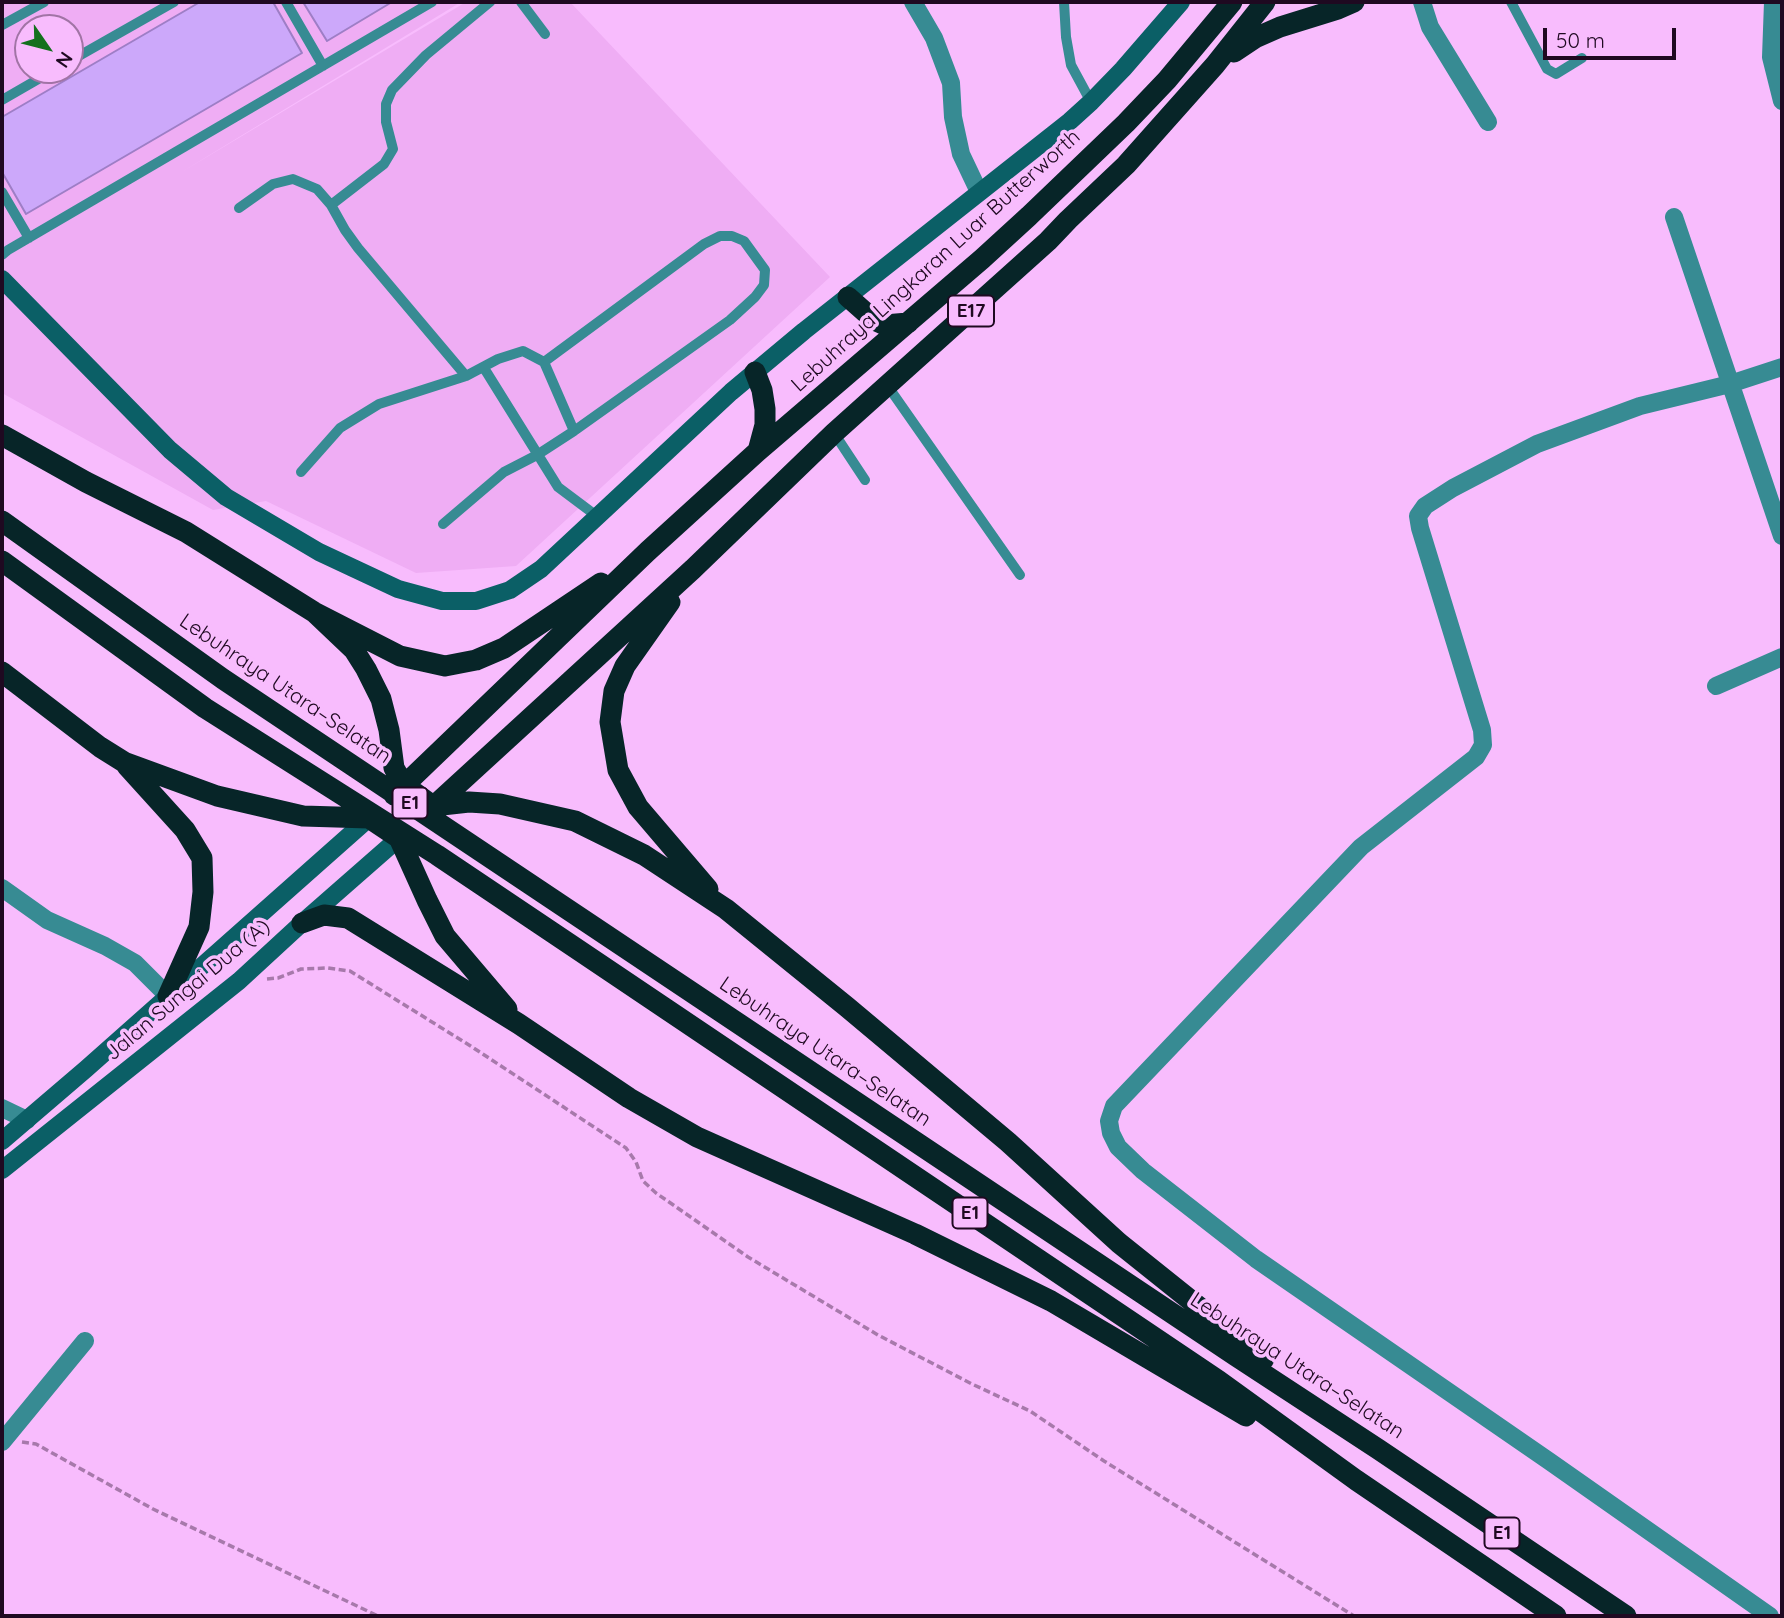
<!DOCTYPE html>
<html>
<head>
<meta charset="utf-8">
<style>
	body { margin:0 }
	#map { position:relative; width:1784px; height:1618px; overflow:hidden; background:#f8bcfd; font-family:Quicksand,sans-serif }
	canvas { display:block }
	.frame { position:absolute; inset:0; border:4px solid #1f0921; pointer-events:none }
	.north { position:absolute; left:14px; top:14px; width:70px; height:70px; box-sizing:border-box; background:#f8bcfd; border:2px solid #a174a5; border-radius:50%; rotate:125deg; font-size:19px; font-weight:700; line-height:28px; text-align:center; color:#1f0921 }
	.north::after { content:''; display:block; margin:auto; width:24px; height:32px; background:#14701d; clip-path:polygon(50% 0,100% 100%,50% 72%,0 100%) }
	.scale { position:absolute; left:1543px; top:28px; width:133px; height:32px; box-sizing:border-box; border:4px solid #1f0921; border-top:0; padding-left:9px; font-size:21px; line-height:24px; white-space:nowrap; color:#1f0921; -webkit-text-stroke:5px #f8bcfd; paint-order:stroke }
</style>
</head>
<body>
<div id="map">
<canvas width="1784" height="1618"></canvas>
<div class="frame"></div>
<div class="north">N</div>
<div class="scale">50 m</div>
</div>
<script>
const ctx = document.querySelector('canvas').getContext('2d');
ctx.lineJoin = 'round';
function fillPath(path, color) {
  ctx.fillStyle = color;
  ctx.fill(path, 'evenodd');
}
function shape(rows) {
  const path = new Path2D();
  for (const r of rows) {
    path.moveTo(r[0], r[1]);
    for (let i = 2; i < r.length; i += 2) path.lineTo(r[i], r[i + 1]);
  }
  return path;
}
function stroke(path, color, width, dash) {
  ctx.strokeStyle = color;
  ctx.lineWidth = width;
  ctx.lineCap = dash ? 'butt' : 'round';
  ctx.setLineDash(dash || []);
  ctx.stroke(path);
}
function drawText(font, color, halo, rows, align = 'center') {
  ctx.font = font + ' Quicksand,sans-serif';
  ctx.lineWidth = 7;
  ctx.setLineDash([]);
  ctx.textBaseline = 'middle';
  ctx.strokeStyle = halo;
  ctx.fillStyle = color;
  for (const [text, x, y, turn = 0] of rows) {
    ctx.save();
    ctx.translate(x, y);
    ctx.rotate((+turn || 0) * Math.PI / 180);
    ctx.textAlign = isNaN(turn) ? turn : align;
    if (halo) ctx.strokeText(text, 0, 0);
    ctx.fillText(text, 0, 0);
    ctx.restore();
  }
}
const built = shape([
	[2,2,461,2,180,173,466,2,570,2,830,277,516,566,416,573,266,501,213,510,2,393],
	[28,28,70,28,70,70,28,70]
]);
const building = shape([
	[200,2,273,2,302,53,26,214,2,172,2,117,200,2],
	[303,2,392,2,327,41,303,2]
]);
const path = shape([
	[267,979,278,978,301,969,328,968,350,971,469,1045,626,1148,636,1162,643,1181,656,1193,748,1257,878,1335,972,1384,1030,1411,1104,1461,1354,1616],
	[22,1442,36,1444,153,1509,378,1616]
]);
const lane = shape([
	[286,2,323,66],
	[521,2,545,34],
	[1064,2,1066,37,1071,65,1091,102],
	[1511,2,1547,69,1556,74,1582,58],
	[2,25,44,2],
	[70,61,174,2],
	[2,100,54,70],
	[2,192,29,238],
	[239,208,273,184,293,179,317,189,331,205],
	[2,255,8,250,432,2],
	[544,362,574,431],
	[484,368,558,487,598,517],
	[466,376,358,248,345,230,331,205,384,164,393,149,386,122,386,104,392,90,426,55,490,2],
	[887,385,1020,575],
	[834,433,865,480],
	[301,472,340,428,379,404,466,376,498,359,523,351,544,362,704,244,720,236,732,236,744,241,765,270,764,285,755,297,730,320,574,431,537,455,504,472,443,524]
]);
const street = shape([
	[913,2,934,38,951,83,953,117,961,154,979,192],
	[1422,2,1430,27,1488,122],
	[1773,2,1771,57,1782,101],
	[1674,217,1782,536],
	[1716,686,1782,657],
	[2,888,47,920,105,946,135,963,168,996],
	[2,1108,27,1120],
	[2,1442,85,1341],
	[1770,1616,1549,1461,1256,1259,1143,1171,1118,1147,1111,1133,1109,1121,1114,1106,1361,847,1476,757,1483,745,1482,730,1420,528,1418,516,1425,506,1453,488,1537,444,1640,406,1730,384,1782,367]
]);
const secondary = shape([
	[2,279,170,450,226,497,319,552,398,589,442,601,476,601,510,590,541,569,731,392,804,331,1070,121,1091,102,1123,69,1181,2],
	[2,1141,86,1069,369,818],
	[2,1170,239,981,302,923,399,838]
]);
const highway = shape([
	[1234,52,1255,38,1280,27,1338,9,1354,2],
	[848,297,874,320,885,325,908,323],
	[755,372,762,390,765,409,765,425,758,451],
	[2,435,86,482,186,532,314,612,400,656,445,666,476,660,504,648,601,583],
	[2,521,223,679,1236,1356,1378,1449,1626,1616],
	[2,561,205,708,437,855,580,951,1219,1381,1356,1480,1556,1616],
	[670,602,625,666,614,691,610,722,618,770,638,807,708,889],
	[314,612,354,650,366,669,381,699,389,730,394,768,404,785,433,806,469,802,500,804,575,821,644,855,726,909,847,1007,1008,1142,1119,1243,1264,1359],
	[2,672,100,747,124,762,217,796,303,816,369,818,399,838,427,900,445,936,507,1009],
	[127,766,185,830,202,858,203,892,199,927,168,996],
	[394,795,648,551,758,451,982,259,1029,216,1126,123,1167,80,1232,2],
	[432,808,693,569,834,433,1048,241,1068,220,1126,165,1215,65,1265,2],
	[302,923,324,915,348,918,519,1024,629,1098,697,1137,915,1234,1051,1301,1246,1416]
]);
const shields = [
	[971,311,46],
	[410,803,35],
	[970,1213,35],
	[1502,1533,35]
];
const shieldNames = [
	["E17",971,311],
	["E1",410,803],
	["E1",970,1213],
	["E1",1502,1533]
];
const streetNames = [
	["Lebuhraya Lingkaran Luar Butterworth",936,261,-42],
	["Lebuhraya Utara–Selatan",285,689,34],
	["Jalan Sungai Dua (A)",188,990,-40],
	["Lebuhraya Utara–Selatan",825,1052,34],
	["Lebuhraya Utara–Selatan",1297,1366,33]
];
fillPath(built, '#efadf4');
fillPath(building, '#cca8fa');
stroke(building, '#9e7ec6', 2);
stroke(path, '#a779ab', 3.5, [7, 3.5]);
stroke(lane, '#378b93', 10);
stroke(street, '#378b93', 18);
stroke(secondary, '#0b5f66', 18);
stroke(highway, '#072528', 21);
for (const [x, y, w] of shields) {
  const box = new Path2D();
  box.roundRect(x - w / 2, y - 15.5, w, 31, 5);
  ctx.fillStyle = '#f8bcfd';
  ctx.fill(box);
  stroke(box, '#1f0921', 2);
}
drawText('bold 19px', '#1f0921', null, shieldNames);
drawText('21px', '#1f0921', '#f8bcfd', streetNames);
</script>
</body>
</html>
